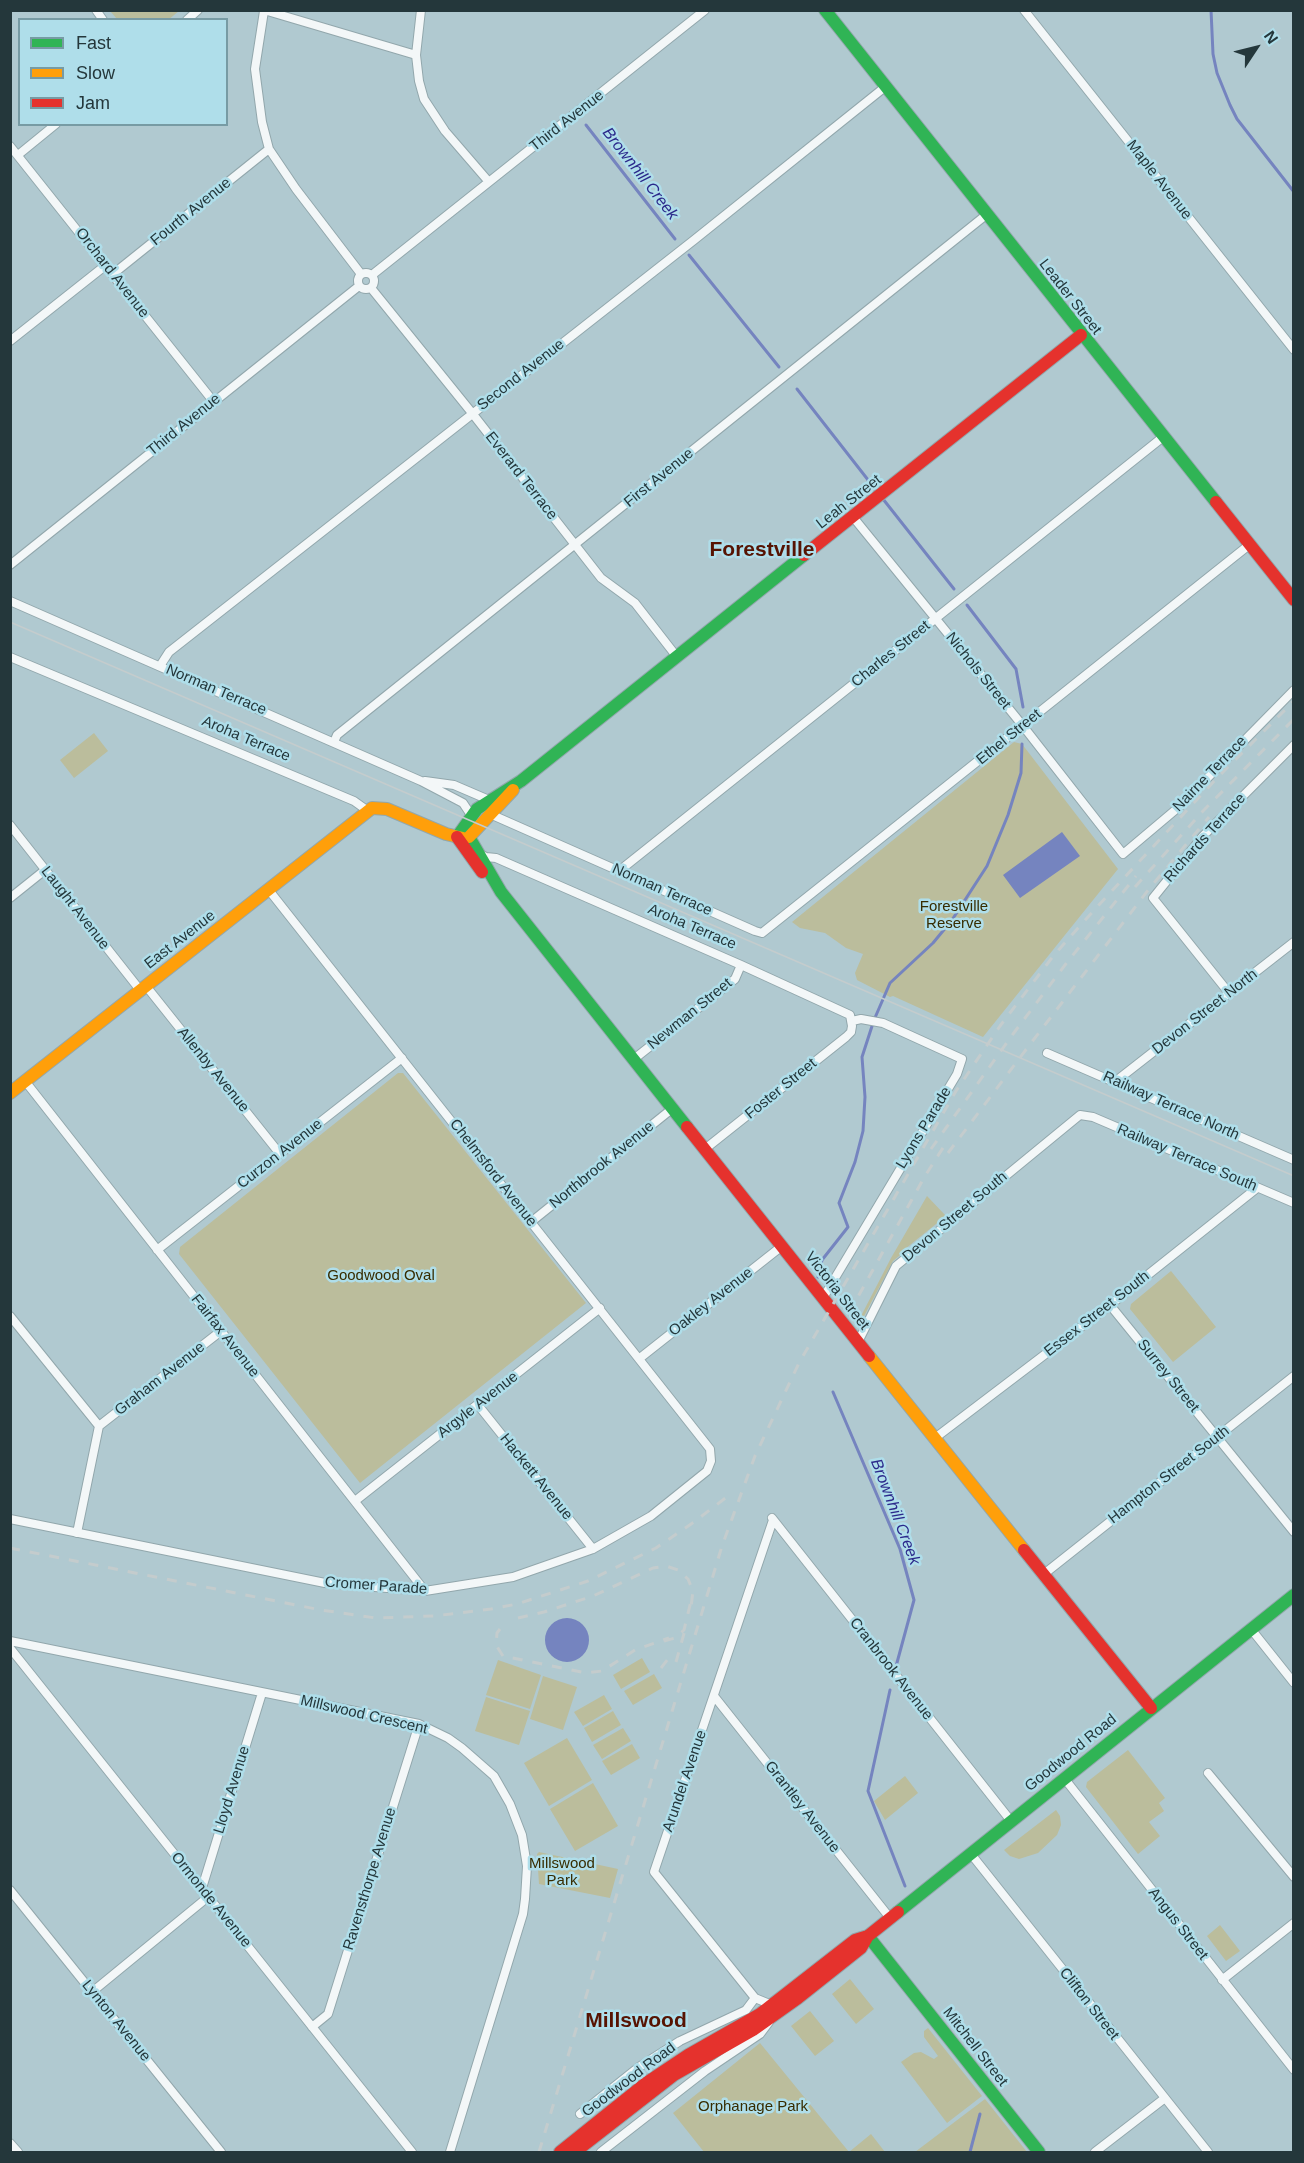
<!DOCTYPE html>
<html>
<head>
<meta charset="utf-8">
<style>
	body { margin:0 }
	#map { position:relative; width:1304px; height:2163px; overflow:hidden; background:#b0c9d0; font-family:Arial,sans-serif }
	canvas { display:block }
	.frame { position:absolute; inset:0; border:12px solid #24373b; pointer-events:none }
	.legend { position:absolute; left:18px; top:18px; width:210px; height:108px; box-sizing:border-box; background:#afdeea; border:2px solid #779ba4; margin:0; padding:8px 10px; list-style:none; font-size:18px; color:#24373b }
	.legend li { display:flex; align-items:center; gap:12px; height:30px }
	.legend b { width:30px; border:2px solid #779ba4 }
	.north { position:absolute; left:1226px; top:18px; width:60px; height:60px; -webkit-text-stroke:4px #afdeea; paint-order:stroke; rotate:55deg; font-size:16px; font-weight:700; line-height:24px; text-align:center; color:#24373b }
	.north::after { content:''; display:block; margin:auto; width:21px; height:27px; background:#24373b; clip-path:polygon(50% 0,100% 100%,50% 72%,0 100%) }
</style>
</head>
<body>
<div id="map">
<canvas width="1304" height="2163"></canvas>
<div class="frame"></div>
<ul class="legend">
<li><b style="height:8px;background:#30b455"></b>Fast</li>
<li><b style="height:8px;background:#ff9f0a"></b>Slow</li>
<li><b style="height:8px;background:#e5322d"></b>Jam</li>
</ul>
<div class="north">N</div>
</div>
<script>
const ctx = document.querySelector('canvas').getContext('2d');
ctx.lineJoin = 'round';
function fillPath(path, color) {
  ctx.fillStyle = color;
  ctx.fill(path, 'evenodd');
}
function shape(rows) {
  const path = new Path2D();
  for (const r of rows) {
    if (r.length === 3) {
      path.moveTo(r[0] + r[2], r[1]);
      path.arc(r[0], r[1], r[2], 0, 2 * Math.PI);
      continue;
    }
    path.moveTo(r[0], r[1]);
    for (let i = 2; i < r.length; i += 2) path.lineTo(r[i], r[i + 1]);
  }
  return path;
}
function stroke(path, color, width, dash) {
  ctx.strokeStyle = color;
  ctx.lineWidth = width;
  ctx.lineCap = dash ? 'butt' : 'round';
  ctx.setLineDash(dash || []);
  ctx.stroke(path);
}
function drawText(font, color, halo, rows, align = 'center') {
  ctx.font = font + ' Arial,sans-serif';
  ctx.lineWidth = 5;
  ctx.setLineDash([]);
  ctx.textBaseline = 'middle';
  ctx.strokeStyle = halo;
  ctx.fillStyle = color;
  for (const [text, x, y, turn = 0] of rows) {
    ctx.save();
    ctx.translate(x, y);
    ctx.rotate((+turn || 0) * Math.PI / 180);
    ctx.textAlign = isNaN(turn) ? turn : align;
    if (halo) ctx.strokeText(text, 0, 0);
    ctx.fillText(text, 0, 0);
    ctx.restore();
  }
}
const green = shape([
	[110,11,179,11,168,20,117,19],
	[94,733,108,751,74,778,60,760],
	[1014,742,1022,744,1118,869,983,1037,893,996,890,997,857,980,855,973,863,954,846,948,825,933,800,928,792,922],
	[398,1073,403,1073,586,1303,360,1483,179,1254,180,1247],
	[927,1196,946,1216,905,1249,905,1251,893,1261,862,1320,860,1318,891,1258],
	[1171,1271,1216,1327,1173,1362,1130,1309,1131,1304],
	[642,1658,650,1672,621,1689,613,1675],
	[498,1660,541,1675,530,1709,486,1695],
	[654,1674,662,1688,633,1705,624,1691],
	[543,1676,577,1687,563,1730,530,1719],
	[604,1695,612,1709,583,1726,574,1712],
	[486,1697,530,1711,519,1745,475,1731],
	[613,1711,621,1725,592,1742,584,1728],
	[623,1728,631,1741,602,1759,593,1745],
	[567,1738,592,1780,549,1806,524,1763],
	[632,1744,640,1758,611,1775,602,1761],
	[1128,1750,1165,1798,1159,1803,1164,1811,1149,1822,1160,1836,1138,1854,1086,1787,1087,1782],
	[905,1776,918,1793,885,1820,874,1801],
	[593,1783,618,1826,575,1851,550,1809],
	[1056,1810,1060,1816,1061,1825,1057,1835,1038,1853,1019,1859,1010,1856,1004,1850],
	[539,1852,618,1869,610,1898,539,1884,537,1854],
	[1220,1925,1240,1951,1226,1961,1207,1936],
	[850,1979,874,2009,856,2024,832,1994],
	[810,2011,834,2041,815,2056,791,2026],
	[928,2028,982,2096,947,2123,901,2062,914,2053,921,2052,934,2059,938,2056,924,2037,924,2031],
	[760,2043,849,2152,871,2134,885,2152,704,2152,673,2113],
	[985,2099,1027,2152,915,2152]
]);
const water = shape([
	[1062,832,1080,856,1020,898,1003,875],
	[567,1640,22]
]);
const stream = shape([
	[1211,10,1213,54,1217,73,1230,105,1237,119,1294,192],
	[586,125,675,239],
	[689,255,779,367],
	[797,389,872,485],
	[883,499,954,589],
	[967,605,1016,669,1023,707],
	[818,1277,822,1260,848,1227,839,1203,855,1162,863,1131,865,1097,862,1057,874,1020,890,983,933,943,952,920,987,866,1008,815,1021,773,1022,744],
	[833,1392,900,1549,914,1600,895,1670],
	[890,1690,868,1791,905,1886],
	[970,2152,980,2114]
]);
const street = shape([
	[96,10,103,20],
	[264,10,416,55],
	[421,10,416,55,419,81,424,99,445,131,489,182],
	[1024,10,1294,350],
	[264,11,255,69,262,122,269,149,296,189,361,274],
	[187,20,198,10],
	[10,146,213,401],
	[18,155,56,124],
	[366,281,8],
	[113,274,269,149],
	[372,275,705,10],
	[371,288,472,413,601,578,635,603,677,657],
	[10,341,106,265],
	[853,517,1023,726,1123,854,1180,806,1294,690],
	[10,565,359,286],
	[10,601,421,781,463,803,471,815],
	[10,657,354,801,368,811],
	[160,666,169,652,694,240,885,87],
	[334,742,337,735,986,215],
	[425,781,454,785,489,800],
	[490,814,755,931,762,933,1249,545],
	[10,825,140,990],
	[478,853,486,857,496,858,741,965,850,1015,852,1026,851,1032,846,1037,705,1149],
	[619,871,1163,437],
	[10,898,45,870],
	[146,986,280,1154],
	[1229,993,1153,898,1203,836,1294,745],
	[1047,1053,1294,1160],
	[634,1059,735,979,741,965],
	[25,1081,425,1591],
	[1116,1081,1294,942],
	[531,1222,673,1108],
	[157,1250,402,1058],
	[823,1298,957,1074,962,1059,883,1023,861,1019,852,1021],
	[1110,1305,1294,1532],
	[10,1316,99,1426,77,1533],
	[858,1342,896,1266,1080,1115,1093,1117,1294,1203],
	[640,1358,782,1246],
	[478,1405,593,1549],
	[99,1426,221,1331],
	[935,1438,1110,1305,1257,1188],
	[355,1501,600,1308],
	[772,1518,1011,1821],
	[10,1519,325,1583,425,1591,513,1577,593,1549,651,1516,707,1471,711,1461,710,1449,268,889],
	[1044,1574,1294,1376],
	[1251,1629,1294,1683],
	[10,1641,419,1724,448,1738,462,1748,494,1776,510,1804,522,1835,527,1866,525,1899,523,1914,450,2152],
	[10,1648,412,2152],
	[714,1696,890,1918],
	[1208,1773,1294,1877],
	[1064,1778,1294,2070],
	[971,1854,1208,2152],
	[202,1888,262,1693],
	[10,1890,221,2152],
	[1222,1980,1294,1923],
	[92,1992,208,1897],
	[772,2005,755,1998,654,1872,773,1520],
	[312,2027,328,2014,419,1724],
	[580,2114,639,2067,680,2041,746,2010,755,1998],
	[10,2143,18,2152],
	[601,2152,705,2071,760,2034,769,2022],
	[1095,2152,1165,2098]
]);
const fast = shape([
	[825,10,1216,502],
	[457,837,477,809,521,781,804,555],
	[469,837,501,892,687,1127],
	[898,1912,1294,1595],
	[868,1936,1039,2152]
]);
const slow = shape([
	[469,837,513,790],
	[10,1093,372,808,387,809,446,834,463,838],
	[869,1356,1024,1550]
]);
const jam = shape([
	[1216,502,1294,600],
	[804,555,1081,335],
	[457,837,482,872],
	[687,1127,869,1356],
	[1024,1550,1151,1708],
	[560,2152,646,2083,688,2055,760,2014,855,1940,868,1936,898,1912],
	[575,2152,674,2075,753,2030,798,1998,861,1948,868,1936]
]);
const tram = shape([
	[10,622,1294,1176]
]);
const rail = shape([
	[1135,887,1203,811,1294,719],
	[931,1149,1013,1034,1065,965,1136,876],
	[948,1153,1028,1047,1149,889,1209,817],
	[849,1313,925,1176,948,1140],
	[10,1548,321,1610,376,1618,434,1616,491,1609,517,1604,588,1581,656,1548,694,1522,732,1493],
	[518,1618,544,1612,593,1596,653,1568,666,1566,678,1570,688,1579,693,1591,691,1607],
	[500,1629,497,1633,496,1645,503,1656,586,1673,602,1671,635,1650,669,1638],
	[664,1641,675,1638,684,1630,691,1601],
	[676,1662,685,1630],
	[661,1668,668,1659],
	[539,2152,722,1546,755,1456,799,1363,956,1091,1000,1026,1054,955,1096,908,1217,778,1294,701]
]);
const streetNames = [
	["Third Avenue",567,121,-38],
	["Maple Avenue",1159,180,52],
	["Fourth Avenue",191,212,-39],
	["Orchard Avenue",112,273,52],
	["Leader Street",1070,297,52],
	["Second Avenue",521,375,-38],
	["Third Avenue",184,425,-39],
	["Everard Terrace",521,476,52],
	["First Avenue",659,478,-39],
	["Leah Street",849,502,-38],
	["Charles Street",891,654,-39],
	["Nichols Street",978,671,51],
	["Norman Terrace",216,690,23],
	["Ethel Street",1009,737,-39],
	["Aroha Terrace",246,739,23],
	["Nairne Terrace",1210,774,-46],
	["Richards Terrace",1205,838,-48],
	["Norman Terrace",662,890,24],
	["Laught Avenue",75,908,52],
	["Aroha Terrace",692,927,23],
	["East Avenue",180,940,-38],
	["Devon Street North",1205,1012,-38],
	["Newman Street",690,1014,-39],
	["Allenby Avenue",213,1070,51],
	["Foster Street",781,1089,-39],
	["Railway Terrace North",1171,1106,24],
	["Lyons Parade",924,1128,-59],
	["Curzon Avenue",280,1154,-38],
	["Railway Terrace South",1187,1158,23],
	["Northbrook Avenue",602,1165,-39],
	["Chelmsford Avenue",493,1173,52],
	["Devon Street South",955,1217,-40],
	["Victoria Street",837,1291,52],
	["Oakley Avenue",711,1302,-38],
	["Essex Street South",1097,1314,-38],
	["Fairfax Avenue",225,1336,52],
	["Surrey Street",1168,1376,51],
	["Graham Avenue",160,1379,-38],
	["Argyle Avenue",478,1405,-38],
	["Hampton Street South",1169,1475,-38],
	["Hackett Avenue",536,1477,51],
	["Cromer Parade",376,1586,4],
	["Cranbrook Avenue",891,1669,52],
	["Millswood Crescent",364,1715,13],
	["Goodwood Road",1071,1753,-39],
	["Arundel Avenue",685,1781,-71],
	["Lloyd Avenue",232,1790,-73],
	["Grantley Avenue",802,1807,52],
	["Ravensthorpe Avenue",370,1879,-73],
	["Ormonde Avenue",211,1900,51],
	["Angus Street",1178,1924,52],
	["Clifton Street",1089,2004,52],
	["Lynton Avenue",116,2021,51],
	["Mitchell Street",975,2047,52],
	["Goodwood Road",629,2080,-37]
];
const parkNames = [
	["Forestville",954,907],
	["Reserve",954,924],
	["Goodwood Oval",381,1276],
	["Millswood",562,1864],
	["Park",562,1881],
	["Orphanage Park",753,2107]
];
const waterNames = [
	["Brownhill Creek",640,174,52],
	["Brownhill Creek",895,1512,69]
];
const districtNames = [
	["Forestville",762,550],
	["Millswood",636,2021]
];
fillPath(green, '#bbbd9c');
fillPath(water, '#7584bf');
stroke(stream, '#7584bf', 3);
stroke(street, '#92a7ac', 10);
stroke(fast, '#92a7ac', 14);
stroke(slow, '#92a7ac', 14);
stroke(jam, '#92a7ac', 14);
stroke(street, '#f3f7f8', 8);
stroke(fast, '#30b455', 12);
stroke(slow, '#ff9f0a', 12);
stroke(jam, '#e5322d', 12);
stroke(tram, '#c4cccd', 1.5);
stroke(rail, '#c4cccd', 3, [10, 10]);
drawText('15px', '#24373b', '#afdeea', streetNames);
drawText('15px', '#372c00', '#afdeea', parkNames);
drawText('italic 16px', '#2b298b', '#afdeea', waterNames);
drawText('bold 21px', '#561403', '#afdeea', districtNames);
</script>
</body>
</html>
